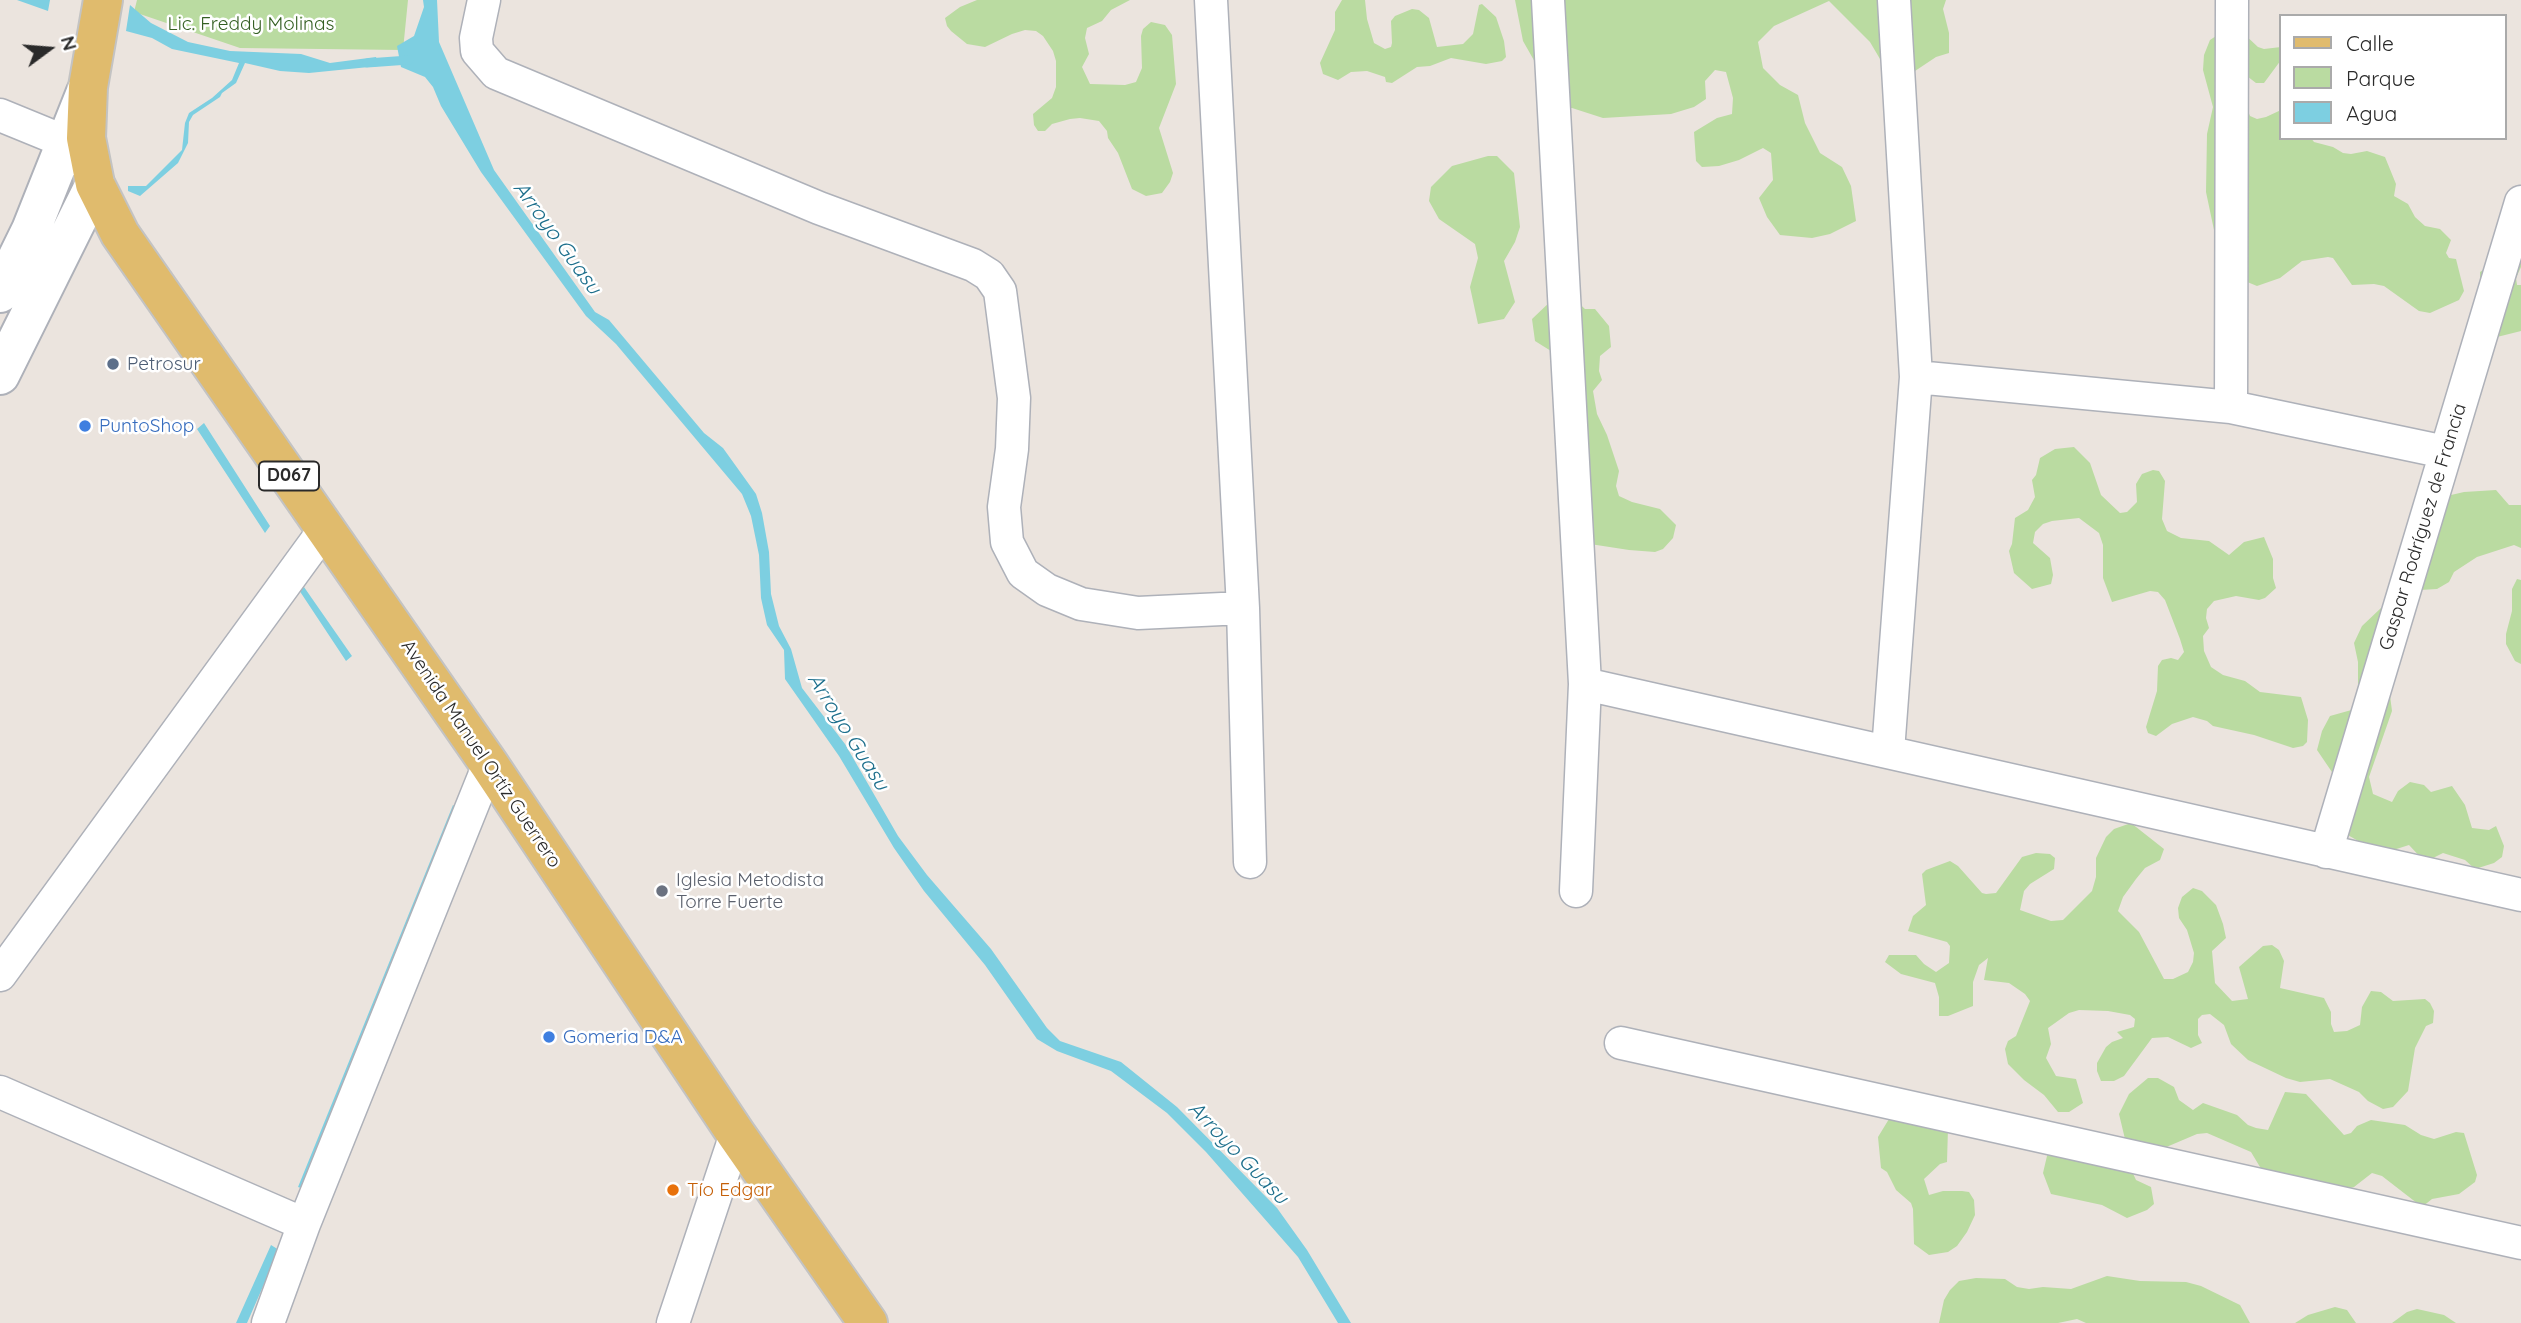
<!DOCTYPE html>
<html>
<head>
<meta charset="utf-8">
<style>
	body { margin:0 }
	#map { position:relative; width:2521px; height:1323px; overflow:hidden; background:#ebe4de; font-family:Quicksand,sans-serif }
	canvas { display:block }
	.legend { position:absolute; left:2279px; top:14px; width:228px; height:126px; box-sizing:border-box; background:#fff; border:2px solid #aaa; margin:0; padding:9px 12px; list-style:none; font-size:21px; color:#2a2a2a }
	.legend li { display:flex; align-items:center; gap:14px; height:35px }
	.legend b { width:35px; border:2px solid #aaa }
	.north { position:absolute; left:14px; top:14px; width:70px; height:70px; -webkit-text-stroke:5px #fff; paint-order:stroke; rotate:74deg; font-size:19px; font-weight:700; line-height:28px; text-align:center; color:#2a2a2a }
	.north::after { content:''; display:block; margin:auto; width:24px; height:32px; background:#2a2a2a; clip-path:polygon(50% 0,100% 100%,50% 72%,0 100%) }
</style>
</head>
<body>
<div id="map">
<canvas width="2521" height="1323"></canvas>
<ul class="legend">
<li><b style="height:9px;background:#e0bb6d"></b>Calle</li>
<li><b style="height:19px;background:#badba1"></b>Parque</li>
<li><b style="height:19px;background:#7dcfe1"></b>Agua</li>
</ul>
<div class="north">N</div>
</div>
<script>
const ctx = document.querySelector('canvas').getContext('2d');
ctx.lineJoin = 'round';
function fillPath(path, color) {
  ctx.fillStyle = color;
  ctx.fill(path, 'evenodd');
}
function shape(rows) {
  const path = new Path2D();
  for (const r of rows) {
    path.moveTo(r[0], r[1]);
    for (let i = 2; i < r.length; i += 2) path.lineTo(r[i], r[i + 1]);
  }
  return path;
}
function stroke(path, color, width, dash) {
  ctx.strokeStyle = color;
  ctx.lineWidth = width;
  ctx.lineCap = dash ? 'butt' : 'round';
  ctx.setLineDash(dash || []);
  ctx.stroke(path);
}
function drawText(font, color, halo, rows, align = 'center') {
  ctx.font = font + ' Quicksand,sans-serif';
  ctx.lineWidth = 5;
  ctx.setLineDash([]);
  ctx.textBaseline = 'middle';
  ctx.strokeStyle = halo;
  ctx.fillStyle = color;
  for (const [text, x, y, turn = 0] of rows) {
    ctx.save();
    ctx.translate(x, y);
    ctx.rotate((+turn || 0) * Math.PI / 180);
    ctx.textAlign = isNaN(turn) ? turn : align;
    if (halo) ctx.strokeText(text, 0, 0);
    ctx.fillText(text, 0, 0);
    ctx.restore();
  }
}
const green = shape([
	[137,0,408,0,403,50,240,48,134,12],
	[977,0,1130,0,1111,10,1102,21,1087,28,1085,38,1089,54,1082,67,1090,84,1125,85,1136,82,1142,68,1141,36,1143,29,1151,22,1165,25,1172,35,1176,84,1159,128,1173,173,1170,182,1162,193,1146,196,1132,189,1118,153,1108,138,1107,131,1099,121,1080,118,1070,119,1052,124,1045,131,1038,131,1034,125,1033,114,1052,98,1056,87,1056,61,1053,51,1043,36,1036,31,1025,30,1012,34,985,47,967,44,951,31,947,26,945,18,960,7],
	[1342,0,1365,0,1367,19,1374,43,1385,49,1391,47,1392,43,1391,21,1395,16,1412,9,1419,10,1429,18,1437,47,1463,44,1473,34,1479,5,1482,4,1496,17,1504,41,1506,57,1502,61,1486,64,1451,58,1430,66,1417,67,1392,83,1386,82,1385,77,1367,71,1351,72,1338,80,1323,74,1320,63,1335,30,1335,12],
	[1515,0,1946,0,1943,9,1949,33,1949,53,1936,57,1915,71,1897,78,1880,59,1870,42,1829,1,1774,26,1758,42,1763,68,1780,85,1798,95,1805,123,1820,153,1842,167,1851,186,1856,221,1830,234,1812,238,1780,235,1767,217,1759,198,1773,180,1771,153,1763,148,1739,160,1719,166,1702,167,1696,161,1694,132,1717,118,1732,114,1733,98,1726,72,1715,70,1705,81,1706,99,1694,107,1671,114,1603,118,1572,108,1561,108,1523,41],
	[2222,32,2243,33,2258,47,2264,49,2281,47,2281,60,2264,83,2256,83,2243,73,2246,106,2250,116,2257,119,2266,117,2281,110,2281,138,2311,138,2314,142,2333,147,2343,153,2351,154,2367,151,2385,157,2396,184,2394,196,2408,204,2415,217,2425,226,2440,229,2451,240,2446,253,2449,258,2456,259,2464,291,2459,300,2430,313,2419,311,2384,286,2374,284,2352,285,2333,258,2328,257,2302,261,2280,278,2257,286,2240,279,2214,230,2206,192,2207,134,2213,107,2203,70,2204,55,2210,40],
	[1488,156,1497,156,1514,173,1520,227,1515,242,1504,261,1515,302,1504,319,1478,324,1470,287,1478,258,1475,244,1439,219,1429,201,1431,187,1452,166],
	[2521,222,2521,267,2516,278,2517,285,2521,285,2521,331,2493,338,2471,320,2472,307,2480,288,2480,272,2495,262],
	[1571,296,1585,309,1595,309,1609,326,1611,347,1600,356,1599,371,1602,380,1593,391,1597,414,1607,435,1619,471,1616,486,1619,496,1632,502,1660,509,1676,525,1673,538,1663,549,1655,552,1629,550,1577,542,1566,364,1551,351,1535,341,1532,319,1553,299],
	[2074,447,2090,463,2101,495,2120,513,2127,512,2137,502,2136,484,2142,474,2153,470,2159,471,2165,481,2162,519,2167,531,2181,538,2209,541,2229,555,2244,542,2264,537,2273,559,2273,578,2276,588,2265,598,2259,600,2236,596,2214,601,2207,609,2206,618,2209,628,2203,636,2204,651,2211,667,2223,675,2245,681,2260,692,2301,697,2308,720,2307,742,2303,746,2293,748,2254,735,2213,726,2207,721,2193,717,2172,724,2156,736,2148,733,2146,727,2157,691,2158,666,2162,660,2171,658,2178,660,2184,652,2180,639,2165,600,2158,592,2150,591,2112,602,2103,578,2103,545,2099,533,2079,518,2052,521,2043,524,2035,532,2033,543,2050,558,2053,575,2051,584,2032,589,2014,573,2009,551,2012,544,2015,518,2028,510,2035,497,2032,480,2036,475,2040,458,2055,449],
	[2496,490,2509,505,2521,505,2521,548,2514,545,2477,557,2454,572,2449,582,2437,589,2420,590,2444,501,2451,495,2464,492],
	[2517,579,2521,580,2521,664,2515,661,2506,644,2506,634,2512,611,2512,589],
	[2387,607,2389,688,2392,711,2369,777,2373,794,2392,802,2398,791,2410,782,2424,785,2431,792,2452,786,2465,805,2472,828,2489,830,2496,826,2504,846,2502,857,2494,863,2475,869,2465,860,2443,853,2425,862,2409,845,2387,852,2374,850,2339,830,2336,778,2317,750,2322,731,2330,716,2355,709,2358,693,2358,662,2354,643,2362,626,2381,608],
	[2131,823,2164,849,2160,860,2145,868,2136,879,2123,897,2118,911,2139,932,2164,979,2173,979,2188,972,2193,962,2194,953,2187,930,2179,918,2178,908,2182,897,2193,888,2202,891,2216,905,2223,924,2226,938,2212,951,2213,962,2215,983,2232,1001,2248,999,2239,967,2263,946,2272,945,2279,950,2284,961,2280,988,2324,998,2331,1012,2331,1024,2334,1032,2347,1031,2360,1025,2362,1007,2371,991,2381,992,2393,1001,2425,999,2430,1003,2434,1011,2433,1023,2426,1026,2415,1048,2408,1091,2393,1107,2383,1109,2368,1101,2359,1092,2330,1079,2300,1082,2286,1078,2248,1060,2231,1044,2224,1025,2210,1014,2202,1015,2198,1019,2198,1035,2202,1043,2191,1048,2168,1037,2152,1038,2124,1076,2114,1081,2101,1081,2097,1071,2097,1063,2106,1047,2112,1042,2123,1038,2117,1032,2134,1027,2135,1019,2130,1015,2108,1011,2079,1010,2069,1013,2048,1028,2051,1044,2046,1058,2056,1076,2076,1079,2083,1103,2069,1112,2058,1112,2044,1095,2024,1080,2008,1064,2005,1049,2008,1041,2016,1036,2030,1001,2025,994,2009,983,1984,980,1988,958,1979,965,1973,982,1973,1006,1948,1016,1939,1016,1939,997,1935,983,1901,974,1885,962,1889,955,1916,955,1924,964,1936,972,1949,963,1950,946,1947,942,1908,931,1913,916,1926,905,1922,874,1926,870,1950,861,1958,866,1982,893,1986,894,1996,893,2022,857,2036,853,2050,854,2055,858,2054,869,2030,884,2024,891,2020,910,2051,921,2063,920,2092,891,2096,877,2096,858,2106,837,2114,829],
	[2148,1078,2158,1078,2174,1087,2179,1100,2193,1110,2203,1103,2237,1115,2248,1125,2256,1128,2268,1130,2285,1092,2306,1094,2344,1135,2351,1133,2357,1126,2371,1120,2405,1125,2421,1135,2434,1139,2456,1132,2464,1133,2477,1175,2475,1182,2459,1194,2432,1199,2422,1207,2382,1176,2372,1173,2354,1187,2342,1190,2266,1177,2251,1152,2207,1133,2197,1134,2157,1151,2125,1139,2119,1114,2129,1094],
	[1900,1115,1948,1128,1947,1162,1940,1164,1924,1179,1929,1195,1943,1191,1962,1191,1969,1192,1974,1200,1975,1215,1967,1232,1957,1246,1948,1252,1929,1255,1914,1244,1913,1209,1911,1203,1896,1190,1887,1172,1881,1168,1878,1137,1889,1119],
	[2055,1143,2131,1169,2136,1180,2151,1187,2154,1204,2147,1210,2127,1218,2102,1205,2051,1194,2043,1173,2047,1156],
	[2107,1276,2140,1281,2186,1282,2201,1286,2240,1305,2250,1323,2086,1323,2077,1319,2058,1323,1939,1323,1944,1300,1950,1290,1959,1281,1976,1278,2005,1279,2017,1287,2029,1289,2043,1287,2071,1289],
	[2335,1307,2347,1310,2356,1323,2295,1323,2308,1315],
	[2417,1309,2444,1315,2456,1323,2392,1323,2407,1312]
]);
const water = shape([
	[17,0,50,0,48,11],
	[423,0,437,0,439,42,494,170,595,312,609,320,704,433,723,448,756,494,762,513,769,552,771,594,779,626,791,649,802,688,845,744,898,836,927,875,991,949,1047,1028,1060,1041,1121,1062,1177,1107,1277,1208,1307,1250,1351,1323,1338,1323,1298,1257,1206,1152,1167,1113,1111,1071,1057,1051,1037,1039,985,965,924,891,894,848,839,756,785,679,784,650,767,625,761,598,759,555,751,516,742,494,616,344,586,316,481,172,441,106,433,87,425,77,401,67,397,46,414,36,424,7],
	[130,5,151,23,188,42,230,51,301,54,330,63,376,57,379,66,309,73,280,71,245,63,236,83,222,93,220,97,193,115,189,122,188,143,178,163,140,196,128,191,128,186,146,186,182,150,185,123,189,113,212,98,232,80,239,63,172,49,152,38,126,31],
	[204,423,270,526,265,533,197,429],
	[304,587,352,656,346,661,299,590],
	[453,805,461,810,304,1189,298,1187],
	[271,1245,279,1250,247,1323,236,1323]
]);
const stream = shape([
	[367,63,409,60]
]);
const minor = shape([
	[484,0,476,38,477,51,496,73,819,208,973,265,989,275,1000,291,1014,398,1012,449,1004,507,1007,542,1023,573,1047,590,1081,604,1138,613,1243,608],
	[1211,0,1243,608,1250,862],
	[1548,0,1585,684,1576,891],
	[0,115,66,142,79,160],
	[1916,377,2231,407,2445,452],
	[2231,407,2232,0],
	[1585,684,2521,895],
	[1888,751,1916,377,1894,0],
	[2326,852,2521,202],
	[0,975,325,529],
	[1621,1043,2521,1243],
	[0,1092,304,1224],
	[268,1323,304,1224,489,764],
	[673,1323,736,1134]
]);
const tertiary = shape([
	[0,293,31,230,86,92],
	[0,375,95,184]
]);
const primary = shape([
	[103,0,88,87,86,138,95,184,120,234,489,764,736,1134,868,1323]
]);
const markers = [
	[113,364,7,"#5c6f8a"],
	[85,426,7,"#3f7fe0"],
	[662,891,7,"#6b7280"],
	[549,1037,7,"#3f7fe0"],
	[673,1190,7,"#e8710a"]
];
const shields = [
	[289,476,60]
];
const shieldNames = [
	["D067",289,476]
];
const parkNames = [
	["Lic. Freddy Molinas",251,24]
];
const serviceNames = [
	["Petrosur",127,364]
];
const shopNames = [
	["PuntoShop",99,426],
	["Gomeria D&A",563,1037]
];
const streetNames = [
	["Gaspar Rodríguez de Francia",2423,527,-73],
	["Avenida Manuel Ortíz Guerrero",481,754,56]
];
const worshipNames = [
	["Iglesia Metodista",676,880],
	["Torre Fuerte",676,902]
];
const foodNames = [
	["Tío Edgar",687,1190]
];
const waterNames = [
	["Arroyo Guasu",557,238,54],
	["Arroyo Guasu",848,732,58],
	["Arroyo Guasu",1238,1153,46]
];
fillPath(green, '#badba1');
fillPath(water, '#7dcfe1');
stroke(stream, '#7dcfe1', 9);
stroke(minor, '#aeb1b9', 35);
stroke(tertiary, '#aeb1b9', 42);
stroke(primary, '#c3c3c3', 42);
stroke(minor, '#fff', 32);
stroke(tertiary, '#fff', 38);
stroke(primary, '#e0bb6d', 38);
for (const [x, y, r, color] of markers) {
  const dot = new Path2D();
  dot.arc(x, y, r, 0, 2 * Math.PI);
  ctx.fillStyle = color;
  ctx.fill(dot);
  stroke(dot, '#fff', 2.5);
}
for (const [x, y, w] of shields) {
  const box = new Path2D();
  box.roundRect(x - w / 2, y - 14.5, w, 29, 5);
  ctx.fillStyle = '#fff';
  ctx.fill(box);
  stroke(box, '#2a2a2a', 2);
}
drawText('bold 18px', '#2a2a2a', null, shieldNames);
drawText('19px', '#345f22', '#fff', parkNames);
drawText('19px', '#4e5e75', '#fff', serviceNames, 'left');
drawText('19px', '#366cbe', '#fff', shopNames, 'left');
drawText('19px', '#2a2a2a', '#fff', streetNames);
drawText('19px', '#5b616d', '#fff', worshipNames, 'left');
drawText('19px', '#c56008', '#fff', foodNames, 'left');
drawText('italic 21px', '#1d6f8c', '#fff', waterNames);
</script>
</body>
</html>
